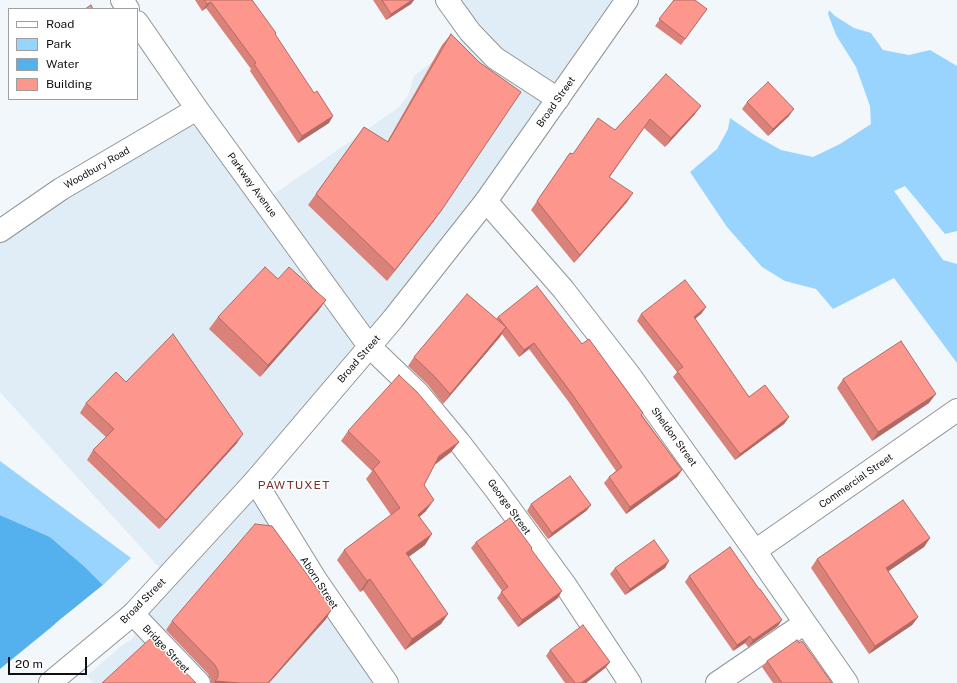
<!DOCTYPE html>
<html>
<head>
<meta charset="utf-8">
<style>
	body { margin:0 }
	#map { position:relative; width:957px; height:683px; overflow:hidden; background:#f2f7fb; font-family:"Public Sans",sans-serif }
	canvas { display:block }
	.legend { position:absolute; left:8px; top:8px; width:130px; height:92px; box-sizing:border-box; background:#fff; border:1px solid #9f9fa0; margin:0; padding:5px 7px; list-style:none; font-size:12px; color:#0f1011 }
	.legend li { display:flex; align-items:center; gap:8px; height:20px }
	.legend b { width:20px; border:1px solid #9f9fa0 }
	.scale { position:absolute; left:8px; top:657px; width:79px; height:18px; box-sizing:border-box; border:2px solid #0f1011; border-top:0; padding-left:5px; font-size:12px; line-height:14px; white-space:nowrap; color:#0f1011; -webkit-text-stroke:3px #fff; paint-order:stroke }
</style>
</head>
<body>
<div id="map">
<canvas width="957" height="683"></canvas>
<ul class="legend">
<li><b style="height:5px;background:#fff"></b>Road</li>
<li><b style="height:11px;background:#99d4fe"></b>Park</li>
<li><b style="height:11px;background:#55b1ee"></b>Water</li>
<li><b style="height:11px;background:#fd978d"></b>Building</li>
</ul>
<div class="scale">20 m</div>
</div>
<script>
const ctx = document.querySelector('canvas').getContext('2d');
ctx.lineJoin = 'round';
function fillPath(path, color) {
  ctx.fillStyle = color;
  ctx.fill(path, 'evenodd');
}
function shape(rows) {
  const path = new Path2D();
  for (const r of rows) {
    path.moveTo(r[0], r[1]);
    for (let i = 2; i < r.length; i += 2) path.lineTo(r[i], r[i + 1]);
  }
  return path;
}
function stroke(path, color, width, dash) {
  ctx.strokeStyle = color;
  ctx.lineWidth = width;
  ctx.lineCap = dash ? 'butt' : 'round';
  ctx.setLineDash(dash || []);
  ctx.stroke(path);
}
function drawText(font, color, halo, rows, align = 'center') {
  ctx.font = font + ' "Public Sans",sans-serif';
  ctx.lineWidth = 3;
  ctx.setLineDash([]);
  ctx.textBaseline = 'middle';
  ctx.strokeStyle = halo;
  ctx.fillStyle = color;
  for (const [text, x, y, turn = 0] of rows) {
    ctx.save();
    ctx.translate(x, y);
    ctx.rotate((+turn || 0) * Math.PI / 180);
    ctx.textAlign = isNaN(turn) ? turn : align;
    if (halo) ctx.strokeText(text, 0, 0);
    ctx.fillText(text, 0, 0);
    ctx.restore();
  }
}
const built = shape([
	[450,0,630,0,262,476,388,683,94,683,87,676,120,647,132,639,166,575,0,392,0,231,198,108,267,199,398,108,408,96,414,76,471,32]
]);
const green = shape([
	[829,10,835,16,854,28,871,33,883,50,909,55,930,50,957,66,957,231,945,234,905,186,894,191,943,260,957,264,957,363,894,278,833,309,816,289,785,281,762,267,727,227,690,172,717,149,728,129,730,118,756,136,781,150,813,157,840,144,871,124,870,106,856,67,836,35,828,14],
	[0,461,131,558,103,585,85,567,50,537,0,515]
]);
const water = shape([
	[0,515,50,537,85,567,103,585,57,622,0,683]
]);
const pier = shape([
	[103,585,104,586,59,623,85,683,0,683,0,669]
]);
const minor = shape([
	[122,0,128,9],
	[447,0,470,32,495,58,558,99],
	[137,22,197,109,369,346,419,394,459,442,496,490,566,586,630,683],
	[486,201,563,289,628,373,755,551,847,683],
	[0,231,61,189,197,109],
	[255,481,316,580,387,683],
	[755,551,957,410],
	[133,614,199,683],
	[717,683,805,623]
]);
const secondary = shape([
	[50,683,133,614,255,481,393,319,486,201,627,0]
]);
const wall = shape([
	[195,0,252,0,275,34,329,123,298,143,250,71,251,69,206,8,202,11],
	[373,0,414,0,411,4,386,20],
	[674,0,707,9,681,45,655,26],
	[451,34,441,211,433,222,387,281,308,205,364,127,387,142,442,45],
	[666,74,695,114,665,147,644,128,609,178,627,202,574,263,531,210,570,153,573,154,615,130],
	[747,102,789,116,768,136,742,109],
	[278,279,326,300,318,311,260,377,209,329,218,317],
	[706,307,701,314,695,319,749,397,789,417,784,424,735,460,673,377,677,372,637,321,641,314],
	[498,317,582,344,642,415,682,470,677,477,626,514,604,483,609,477,616,471,568,401,529,349,519,357,502,334,443,404,428,385,408,366,414,357,496,319],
	[843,379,929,403,872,441,837,388],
	[126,382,237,443,159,529,87,460,93,450,106,437,80,413,86,403],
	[348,431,459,442,451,452,435,464,424,485,426,511,419,517,425,545,408,557,441,624,405,650,363,590,360,592,337,560,344,550,391,515,366,479,372,471,341,441],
	[531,504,591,505,586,511,548,539,527,511],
	[930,538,924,547,888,571,918,617,912,625,869,654,811,568,817,559],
	[476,542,532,548,531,550,558,598,518,627,497,598,502,591,471,548],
	[615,568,665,568,625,595,610,574],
	[689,576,778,626,748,647,745,643,733,651,685,582],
	[326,619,269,683,211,683,211,680,208,674,166,630,172,621],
	[550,650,610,662,605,668,586,683,565,683,546,656],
	[767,661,832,683,773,683,762,667]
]);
const shadedWall = shape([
	[412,0,414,0,411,4,386,20,391,14],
	[211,2,206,8,202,11,207,4],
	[701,106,695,114,665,147,671,138],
	[794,109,789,116,768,136,773,129],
	[333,116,329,123,298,143,302,136],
	[633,193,627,202,574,263,580,255],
	[441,211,433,222,387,281,395,270],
	[326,300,318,311,260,377,268,365],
	[706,307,701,314,689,323,694,317],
	[506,327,500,337,443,404,450,394],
	[534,343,529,349,519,357,524,350],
	[936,394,929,403,872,441,878,432],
	[789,417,784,424,735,460,740,454],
	[243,434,237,443,159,529,166,520],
	[459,442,451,452,432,467,439,456],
	[682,470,677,477,626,514,630,507],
	[434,500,426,511,410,525,418,515],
	[591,505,586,511,548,539,552,533],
	[432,534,425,545,399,564,406,553],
	[930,538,924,547,880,577,886,568],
	[669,561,665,568,625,595,630,589],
	[370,579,363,590,360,592,367,581],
	[562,591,558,598,518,627,522,620],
	[332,609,326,619,269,683,268,683],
	[448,614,441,624,405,650,412,639],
	[918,617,912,625,869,654,875,646],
	[782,620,778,626,748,647,753,640],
	[750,636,745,643,733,651,737,645],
	[610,662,605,668,586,683,581,683],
	[215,681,240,683,214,683]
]);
const building = shape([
	[204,0,252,0,276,33,275,34,314,93,317,91,333,116,302,136,254,64,256,63,211,2,207,4,204,0],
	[382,0,412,0,391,14,382,0],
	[674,0,695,0,707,9,685,39,659,19,674,0],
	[91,5,93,9,85,9,91,5],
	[451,34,479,62,521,92,441,211,395,270,316,194,364,127,388,142,451,34],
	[666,74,701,106,671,138,650,119,609,177,633,193,580,255,537,201,570,153,573,154,598,118,615,130,666,74],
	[768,82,794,109,773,129,747,102,768,82],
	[265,267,278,279,289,267,326,300,268,365,218,317,265,267],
	[685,280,706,307,694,317,749,397,765,385,789,417,740,454,677,371,683,367,641,314,685,280],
	[537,286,582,344,589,339,643,413,641,415,682,470,630,507,609,477,622,467,572,394,534,343,524,350,498,317,537,286],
	[467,294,506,327,450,394,434,376,414,357,467,294],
	[173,334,243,434,166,520,93,450,114,429,86,403,116,372,126,382,173,334],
	[901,341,936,394,878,432,843,379,901,341],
	[399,375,417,392,459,442,439,456,424,485,434,500,418,515,432,534,406,553,448,614,412,639,370,579,367,581,344,550,400,508,373,469,380,462,348,431,399,375],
	[570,476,591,505,552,533,531,504,570,476],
	[903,500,930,538,886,568,918,617,875,646,817,559,903,500],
	[510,518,532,548,531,549,562,591,522,620,501,592,508,587,476,542,510,518],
	[255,524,272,526,332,609,268,683,240,683,215,681,218,677,218,671,215,665,172,621,255,524],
	[654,540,669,561,630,589,615,568,654,540],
	[730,547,759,589,760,589,782,620,753,640,750,636,737,645,689,576,730,547],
	[583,625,610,662,581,683,575,683,550,650,583,625],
	[152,637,196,683,102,683,152,637],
	[797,640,799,643,802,641,832,683,782,683,767,661,797,640]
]);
const streetNames = [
	["Broad Street",556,102,-55],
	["Woodbury Road",97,168,-30],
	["Parkway Avenue",252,185,54],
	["Broad Street",359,359,-49],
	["Sheldon Street",674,437,54],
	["Commercial Street",856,481,-35],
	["George Street",509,507,54],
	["Aborn Street",319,583,57],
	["Broad Street",143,601,-45],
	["Bridge Street",166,649,46]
];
const quarterNames = [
	["PAWTUXET",294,485]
];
fillPath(built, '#e1edf6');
fillPath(green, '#99d4fe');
fillPath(water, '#55b1ee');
fillPath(pier, '#f2f7fb');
stroke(minor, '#8f9497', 24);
stroke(secondary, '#8f9497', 24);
stroke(minor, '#fff', 22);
stroke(secondary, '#fff', 22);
fillPath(wall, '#da8279');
fillPath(shadedWall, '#b16a63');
fillPath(building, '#fd978d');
stroke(building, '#b16a63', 1);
drawText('10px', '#0f1011', '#fff', streetNames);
ctx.letterSpacing = '1px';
drawText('12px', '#79332e', '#fff', quarterNames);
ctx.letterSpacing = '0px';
</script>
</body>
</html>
